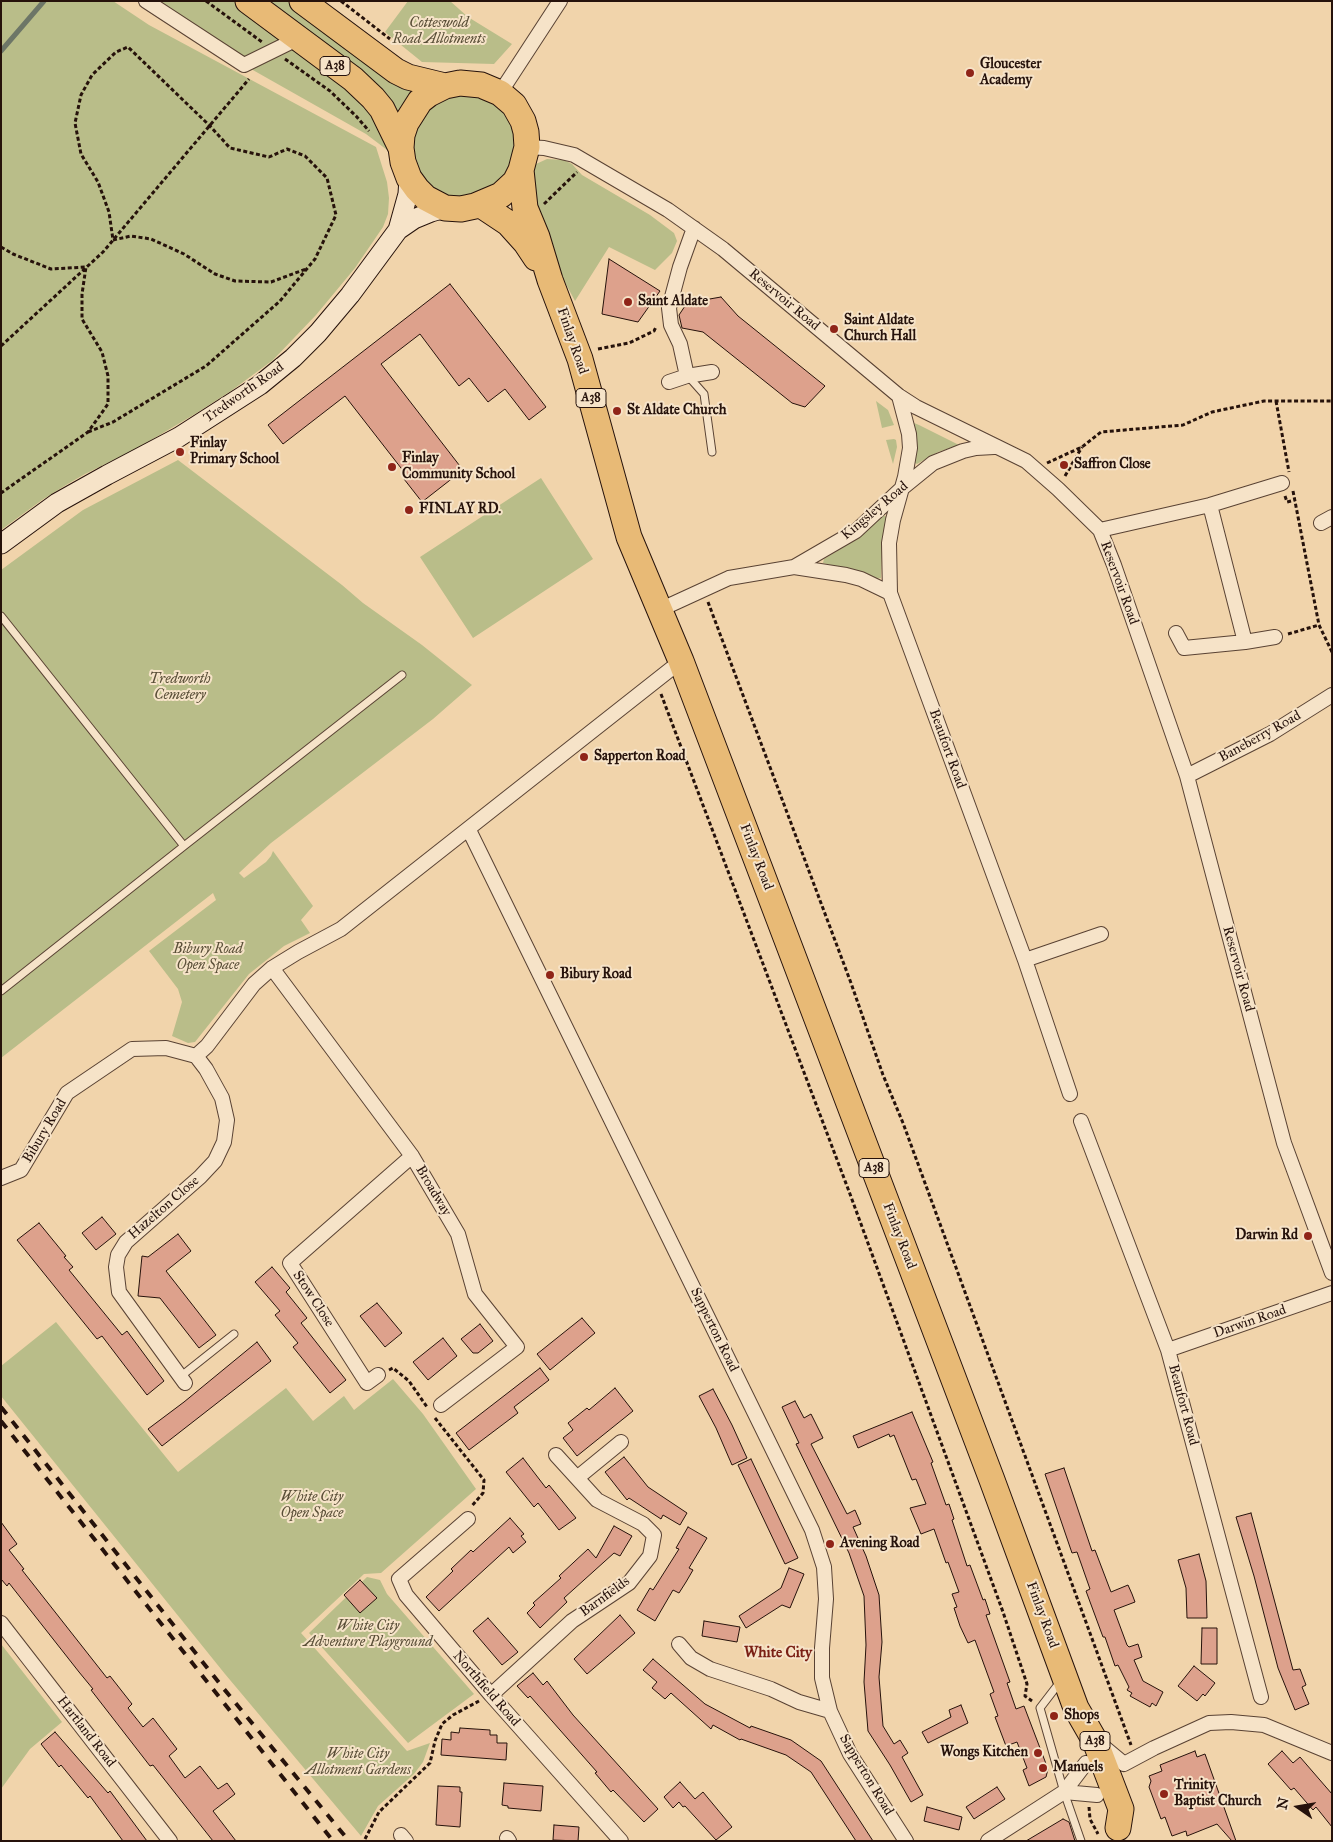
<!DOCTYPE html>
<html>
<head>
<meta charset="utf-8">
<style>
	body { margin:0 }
	#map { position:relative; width:1333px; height:1842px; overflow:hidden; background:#f1d4ab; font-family:"IM FELL Great Primer",serif }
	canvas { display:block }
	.frame { position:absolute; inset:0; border:2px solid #26120b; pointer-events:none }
	.north { position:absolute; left:1273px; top:1782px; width:50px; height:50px; -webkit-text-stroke:4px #f6e3c8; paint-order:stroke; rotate:283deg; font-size:14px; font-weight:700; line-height:20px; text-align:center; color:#26120b }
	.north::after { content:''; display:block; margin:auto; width:18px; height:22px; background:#26120b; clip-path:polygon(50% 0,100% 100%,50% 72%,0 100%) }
</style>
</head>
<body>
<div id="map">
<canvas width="1333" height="1842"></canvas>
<div class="frame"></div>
<div class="north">N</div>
</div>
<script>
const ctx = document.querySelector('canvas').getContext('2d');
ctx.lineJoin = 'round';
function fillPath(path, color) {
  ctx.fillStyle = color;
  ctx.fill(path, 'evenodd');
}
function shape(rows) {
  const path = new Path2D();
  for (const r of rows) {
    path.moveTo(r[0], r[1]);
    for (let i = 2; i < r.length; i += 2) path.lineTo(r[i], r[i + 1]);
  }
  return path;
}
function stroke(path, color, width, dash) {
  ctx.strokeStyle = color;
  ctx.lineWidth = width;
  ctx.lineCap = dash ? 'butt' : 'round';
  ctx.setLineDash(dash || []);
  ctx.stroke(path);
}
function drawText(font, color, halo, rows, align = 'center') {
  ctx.font = font + ' "IM FELL Great Primer",serif';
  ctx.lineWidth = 4;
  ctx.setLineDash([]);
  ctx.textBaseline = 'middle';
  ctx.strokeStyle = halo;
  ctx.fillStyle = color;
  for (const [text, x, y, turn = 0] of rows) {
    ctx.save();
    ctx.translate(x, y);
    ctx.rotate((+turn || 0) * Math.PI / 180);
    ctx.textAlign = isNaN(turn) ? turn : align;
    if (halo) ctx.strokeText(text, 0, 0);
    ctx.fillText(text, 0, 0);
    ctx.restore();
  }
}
const green = shape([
	[1,1,113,1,149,25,376,147,387,182,389,198,388,214,383,227,355,268,316,315,273,360,231,391,195,414,136,449,85,474,66,485,42,500,1,530],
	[146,1,302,1,453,92,490,99,504,111,514,128,517,147,504,181,476,200,441,198,403,162,366,134,244,65],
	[408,1,450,1,468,17,512,44,494,64,422,62,385,32],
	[547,159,564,160,572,164,582,175,650,215,674,233,677,241,672,253,655,270,609,247,575,301,539,234,533,169,536,164],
	[876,401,888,410,894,425,882,428],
	[914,423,919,425,959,445,938,452,917,464,915,463,917,438],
	[894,439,896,440,897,447,893,464,886,440],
	[178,460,342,585,363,603,422,645,472,685,433,719,271,843,239,873,244,878,266,862,271,856,273,851,313,906,301,920,310,933,284,946,249,974,195,1042,188,1043,172,1036,182,1002,178,989,149,951,216,900,213,893,1,1058,1,570,83,510],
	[541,478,593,559,473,638,420,557],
	[883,515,887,517,882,548,881,578,876,579,860,572,823,563,824,559,855,540],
	[56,1322,178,1472,286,1388,313,1421,344,1396,354,1410,393,1379,423,1414,476,1489,381,1573,364,1574,301,1633,407,1751,430,1743,423,1762,414,1774,378,1806,361,1836,225,1674,1,1396,1,1366],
	[367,1577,380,1580,387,1594,474,1694,408,1743,309,1633],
	[1,1644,62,1722,30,1749,1,1789]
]);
const stream = shape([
	[1,51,44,1]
]);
const building = shape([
	[609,259,660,291,638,322,602,314,609,259],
	[450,284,546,407,529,420,505,389,488,402,469,378,459,386,420,334,381,364,463,470,422,502,404,479,408,477,345,396,283,444,268,425,450,284],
	[721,297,738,316,825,386,805,407,792,403,703,332,682,328,679,315,687,303,721,297],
	[102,1217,116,1234,96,1250,82,1233,102,1217],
	[39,1223,66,1256,64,1257,73,1267,69,1270,122,1335,127,1331,164,1381,147,1395,102,1336,97,1339,17,1240,39,1223],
	[178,1234,191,1251,166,1271,216,1335,199,1348,160,1298,138,1296,142,1256,148,1257,178,1234],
	[272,1267,290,1288,286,1292,307,1318,301,1323,346,1380,330,1393,293,1347,298,1343,275,1315,280,1311,255,1282,272,1267],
	[377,1303,402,1333,385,1347,360,1316,377,1303],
	[582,1318,595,1333,550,1370,537,1354,582,1318],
	[480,1324,493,1341,478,1353,473,1353,461,1339,480,1324],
	[443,1338,457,1356,428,1380,413,1362,443,1338],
	[257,1342,271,1361,162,1446,148,1429,184,1402,257,1342],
	[540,1368,549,1380,514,1407,518,1413,469,1450,456,1433,540,1368],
	[615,1388,633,1411,577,1456,563,1438,573,1430,568,1423,587,1408,589,1410,615,1388],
	[713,1389,732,1425,747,1458,732,1465,716,1428,699,1396,713,1389],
	[795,1401,804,1418,811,1414,823,1438,811,1444,847,1514,855,1510,861,1524,853,1527,866,1556,879,1595,882,1642,879,1677,883,1726,894,1744,900,1740,908,1753,902,1757,923,1795,911,1802,890,1765,868,1731,864,1682,866,1645,864,1596,849,1553,796,1444,799,1443,782,1407,795,1401],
	[912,1412,933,1462,931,1463,946,1505,949,1504,954,1519,952,1520,967,1566,970,1565,983,1600,985,1599,990,1614,986,1615,1010,1682,1007,1683,1016,1709,1024,1706,1048,1769,1046,1777,1029,1786,1023,1770,1027,1768,1017,1742,1006,1746,995,1717,998,1716,990,1694,994,1692,975,1640,968,1643,960,1626,954,1608,957,1607,952,1594,959,1592,948,1562,946,1563,934,1529,921,1534,910,1508,926,1504,916,1479,912,1480,894,1435,890,1437,889,1434,858,1448,853,1436,912,1412],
	[624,1457,648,1487,687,1513,680,1525,663,1515,661,1519,629,1498,627,1500,605,1472,624,1457],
	[523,1458,546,1488,549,1485,576,1518,559,1530,538,1503,534,1507,506,1472,523,1458],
	[751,1459,798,1558,785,1564,738,1465,751,1459],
	[1064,1468,1092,1551,1095,1550,1111,1592,1128,1585,1132,1594,1135,1602,1114,1610,1127,1645,1129,1647,1138,1644,1142,1657,1134,1660,1143,1681,1163,1692,1156,1706,1152,1703,1150,1707,1130,1696,1132,1693,1127,1690,1129,1687,1118,1665,1115,1666,1105,1637,1103,1637,1086,1591,1090,1589,1077,1552,1072,1553,1045,1474,1064,1468],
	[1251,1513,1293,1670,1300,1669,1306,1685,1302,1687,1309,1704,1295,1710,1278,1668,1254,1576,1236,1517,1251,1513],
	[510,1518,524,1534,521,1536,526,1542,513,1553,509,1547,439,1611,426,1597,453,1571,451,1569,471,1550,473,1552,510,1518],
	[1,1522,17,1544,9,1550,24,1569,22,1570,107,1678,110,1676,132,1704,128,1708,143,1727,153,1718,177,1749,169,1756,185,1778,200,1766,218,1789,227,1783,235,1794,213,1811,236,1841,213,1841,153,1765,150,1766,91,1690,93,1689,79,1672,9,1583,7,1586,1,1579,1,1522],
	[614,1526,632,1536,620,1556,614,1553,564,1598,567,1602,540,1628,527,1613,535,1605,533,1603,561,1578,559,1576,588,1549,596,1558,614,1526],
	[688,1527,707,1538,689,1568,693,1570,686,1582,679,1593,673,1590,655,1621,637,1610,650,1588,653,1590,679,1549,676,1548,688,1527],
	[1199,1554,1206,1581,1207,1618,1187,1618,1186,1588,1178,1560,1199,1554],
	[789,1568,804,1574,790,1608,782,1605,746,1628,739,1616,781,1588,789,1568],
	[360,1580,377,1598,360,1613,344,1595,360,1580],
	[620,1615,635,1633,587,1674,574,1659,620,1615],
	[488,1618,518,1652,502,1665,473,1631,488,1618],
	[704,1621,740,1627,737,1642,702,1636,704,1621],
	[1202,1628,1217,1628,1217,1664,1201,1664,1202,1628],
	[653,1659,705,1704,750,1728,751,1726,791,1740,821,1761,873,1841,856,1841,811,1772,786,1755,741,1739,740,1740,713,1725,711,1729,671,1693,665,1699,652,1688,657,1682,643,1670,653,1659],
	[1194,1666,1215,1683,1205,1696,1203,1694,1197,1701,1178,1686,1194,1666],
	[533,1673,543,1685,547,1681,573,1715,658,1809,644,1822,613,1790,611,1792,595,1773,597,1772,530,1696,528,1698,517,1686,533,1673],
	[961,1705,968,1723,928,1743,922,1732,951,1717,949,1710,961,1705],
	[460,1728,490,1730,490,1735,497,1735,497,1743,507,1743,506,1760,441,1755,442,1739,451,1740,451,1732,459,1733,460,1728],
	[55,1732,108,1793,110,1791,147,1841,123,1841,90,1796,88,1798,61,1765,59,1767,41,1744,55,1732],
	[1195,1751,1197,1757,1205,1754,1236,1841,1232,1841,1217,1824,1187,1836,1186,1831,1172,1836,1165,1817,1161,1819,1149,1787,1151,1781,1149,1776,1162,1771,1160,1765,1195,1751],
	[1282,1751,1293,1763,1300,1757,1332,1794,1332,1827,1316,1807,1313,1810,1294,1788,1291,1790,1268,1764,1282,1751],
	[680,1782,695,1799,703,1792,732,1827,716,1840,685,1806,683,1807,679,1802,673,1808,664,1797,680,1782],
	[504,1783,543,1786,541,1811,508,1808,508,1806,502,1805,504,1783],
	[438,1786,460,1787,460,1792,462,1792,460,1827,436,1825,438,1786],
	[997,1787,1005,1799,974,1819,966,1807,997,1787],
	[927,1807,962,1817,959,1830,924,1821,927,1807],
	[1063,1819,1069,1822,1075,1841,1026,1841,1063,1819],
	[554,1825,579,1827,578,1841,553,1840,554,1825]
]);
const path = shape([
	[206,1,262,42],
	[341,1,390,39],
	[285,59,330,91,356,116,369,131],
	[544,204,577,172],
	[1,247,13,254,51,269,86,267,82,294,82,319,102,352,108,376,108,404,88,432,1,493],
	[1,346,103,252,249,79],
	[598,349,629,343,654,331,656,327],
	[1276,401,1289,472],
	[88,432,113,422,206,366,280,301,315,259,336,215,327,178,305,156,287,149,269,157,230,148,210,126,128,47,116,52,92,75,81,95,75,123,81,154,98,182,109,212,113,240,131,236,151,239,184,254,215,274,235,281,271,282,306,269],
	[1047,463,1082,447,1101,432,1183,425,1212,412,1264,401,1332,401],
	[1065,476,1082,447],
	[1293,491,1319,625,1332,652],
	[1285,496,1287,502,1295,500],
	[708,602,851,983,883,1075,903,1123,1131,1745],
	[1288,634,1319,625],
	[661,694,850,1194,1003,1612,1027,1684,1025,1696,1032,1701],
	[389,1370,393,1368,409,1381,427,1407],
	[435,1418,484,1480,483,1493,471,1507],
	[1089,1807,1090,1819,1098,1834],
	[365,1839,379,1812,430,1763,435,1741,442,1724,453,1715,479,1701]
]);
const lane = shape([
	[688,376,704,394,712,452],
	[1,616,184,846,402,675],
	[1,991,184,846],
	[180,1377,234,1334],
	[1060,1682,1040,1708,1064,1792,1081,1841]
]);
const street = shape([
	[146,1,244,65,299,38],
	[500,93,560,1],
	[527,147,544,148,574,155,668,210,723,249,899,396,916,407,1026,461,1058,489,1100,530,1114,565,1187,776,1284,1143,1332,1273],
	[687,376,680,344,671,325,669,308,680,267,694,228],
	[669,382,687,376,712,372],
	[899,396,909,434,910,448,905,477,893,520,889,543,890,593,1025,960,1070,1094],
	[1210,505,1245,642],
	[1321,523,1332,517],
	[1100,530,1210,505,1282,483],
	[794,567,846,575,861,579,890,593],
	[668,606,729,578,794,567,856,531,901,489,933,463,963,451,976,448,994,447],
	[1176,633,1184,648,1245,642,1275,637],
	[1187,776,1270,734,1332,695],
	[469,830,812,1530,824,1567,826,1599,822,1648,822,1678,830,1711,850,1754,906,1841],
	[1025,960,1101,934],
	[272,968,412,1156,458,1234,475,1294,517,1347,441,1405],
	[1081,1121,1168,1350,1261,1697],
	[1,1178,21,1170,67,1093,132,1049,166,1048,196,1056,207,1046,254,984,272,968,298,952,341,929,681,661],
	[1168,1350,1332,1293],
	[378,1375,367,1383,290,1263,412,1156],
	[185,1383,119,1292,116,1267,118,1255,126,1242,200,1177,215,1161,224,1142,227,1120,222,1098,206,1069,196,1056],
	[577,1478,621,1442],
	[468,1519,399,1579,406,1595,491,1695,621,1841],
	[1,1623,170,1841],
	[679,1644,691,1658,710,1669,771,1689,799,1702,830,1711],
	[491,1695,572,1621,629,1583,650,1556,654,1535,643,1524,597,1500,556,1455],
	[1100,1744,1124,1764,1154,1748,1209,1723,1231,1722,1264,1725,1332,1753],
	[1064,1792,1097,1795],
	[401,1835,406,1841],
	[507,1838,509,1841],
	[988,1841,1064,1792,1086,1763]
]);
const secondary = shape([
	[398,230,408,194,409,178],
	[1,544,57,503,107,475,179,437,260,385,293,358,318,333,350,295,398,230,414,219,431,212,445,208]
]);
const highway = shape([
	[248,1,353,79,373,98,382,109,401,148],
	[302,1,396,71,408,77,445,86],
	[460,83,481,85,500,93,514,105,523,121,526,132,527,147,521,170,515,182,501,195,475,206,461,209,445,208,426,198,417,189,409,178,403,162,401,148,402,135,406,123,420,101,429,94,445,86,460,83],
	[521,170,525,208,537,237,550,280,580,359,629,537,681,661,992,1480,1076,1708,1095,1741,1121,1809,1118,1828],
	[481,205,508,223,526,243,536,258]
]);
const rail = shape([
	[1,1407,224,1689,349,1841],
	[1,1421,333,1841]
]);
const markers = [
	[970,73,5,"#8f2418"],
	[628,302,5,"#8f2418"],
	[834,329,5,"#8f2418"],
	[617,411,5,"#8f2418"],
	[180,452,5,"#8f2418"],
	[1064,465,5,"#8f2418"],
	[392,467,5,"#8f2418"],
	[409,510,5,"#8f2418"],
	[584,757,5,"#8f2418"],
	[550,975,5,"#8f2418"],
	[1308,1236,5,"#8f2418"],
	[830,1544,5,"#8f2418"],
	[1054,1716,5,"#8f2418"],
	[1038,1753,5,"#8f2418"],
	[1043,1768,5,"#8f2418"],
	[1164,1794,5,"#8f2418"]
];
const shields = [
	[335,66,30],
	[591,398,30],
	[874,1168,30],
	[1095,1741,30]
];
const shieldNames = [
	["A38",335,66],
	["A38",591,398],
	["A38",874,1168],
	["A38",1095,1741]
];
const parkNames = [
	["Cotteswold",439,24],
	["Road Allotments",439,40],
	["Tredworth",180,680],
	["Cemetery",180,696],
	["Bibury Road",208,950],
	["Open Space",208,966],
	["White City",312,1498],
	["Open Space",312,1514],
	["White City",368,1627],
	["Adventure Playground",368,1643],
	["White City",358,1755],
	["Allotment Gardens",358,1771]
];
const poiNames = [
	["Gloucester",980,65],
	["Academy",980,81],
	["Saint Aldate",638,302],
	["Saint Aldate",844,321],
	["Church Hall",844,337],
	["St Aldate Church",627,411],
	["Finlay",190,444],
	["Primary School",190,460],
	["Finlay",402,459],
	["Community School",402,475],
	["Saffron Close",1074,465],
	["FINLAY RD.",419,510],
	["Sapperton Road",594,757],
	["Bibury Road",560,975],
	["Darwin Rd",1298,1236,"right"],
	["Avening Road",840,1544],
	["Shops",1064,1716],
	["Wongs Kitchen",1028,1753,"right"],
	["Manuels",1053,1768],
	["Trinity",1174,1786],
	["Baptist Church",1174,1802]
];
const streetNames = [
	["Reservoir Road",784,300,40],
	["Finlay Road",572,341,71],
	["Tredworth Road",244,393,-35],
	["Kingsley Road",875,511,-40],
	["Reservoir Road",1119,583,70],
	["Baneberry Road",1260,737,-29],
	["Beaufort Road",947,749,70],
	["Finlay Road",756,857,69],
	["Reservoir Road",1238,969,75],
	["Bibury Road",45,1131,-59],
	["Broadway",433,1191,59],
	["Hazelton Close",164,1208,-41],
	["Finlay Road",899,1236,69],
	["Stow Close",313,1299,57],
	["Darwin Road",1250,1322,-19],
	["Sapperton Road",714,1330,64],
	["Beaufort Road",1183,1405,75],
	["Barnfields",605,1597,-36],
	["Finlay Road",1042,1615,70],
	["Northfield Road",486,1689,49],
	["Hartland Road",86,1732,52],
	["Sapperton Road",866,1775,59]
];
const neighbourhoodNames = [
	["White City",778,1653]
];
fillPath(green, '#b9bd89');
stroke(stream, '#6d7667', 5);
fillPath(building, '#dda18c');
stroke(building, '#26120b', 1);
stroke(lane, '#594233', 9);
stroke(street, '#594233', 16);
stroke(secondary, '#26120b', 21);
stroke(highway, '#26120b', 27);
stroke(path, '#26120b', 3, [4, 2.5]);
stroke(lane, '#f6e3c8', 7);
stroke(street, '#f6e3c8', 14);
stroke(secondary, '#f6e3c8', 19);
stroke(highway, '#e8ba76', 25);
stroke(rail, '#26120b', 4, [9, 9]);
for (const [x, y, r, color] of markers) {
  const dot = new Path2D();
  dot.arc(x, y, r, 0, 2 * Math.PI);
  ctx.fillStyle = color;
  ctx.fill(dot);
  stroke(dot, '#f6e3c8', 2);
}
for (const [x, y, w] of shields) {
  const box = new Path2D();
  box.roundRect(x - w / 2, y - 9.5, w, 19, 4);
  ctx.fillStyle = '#f6e3c8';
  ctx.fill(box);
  stroke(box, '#26120b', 1);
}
drawText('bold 12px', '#26120b', null, shieldNames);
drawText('italic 14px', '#594e37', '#f6e3c8', parkNames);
drawText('bold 14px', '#26120b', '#f6e3c8', poiNames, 'left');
drawText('14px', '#26120b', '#f6e3c8', streetNames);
drawText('bold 15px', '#7a1f14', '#f6e3c8', neighbourhoodNames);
</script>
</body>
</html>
